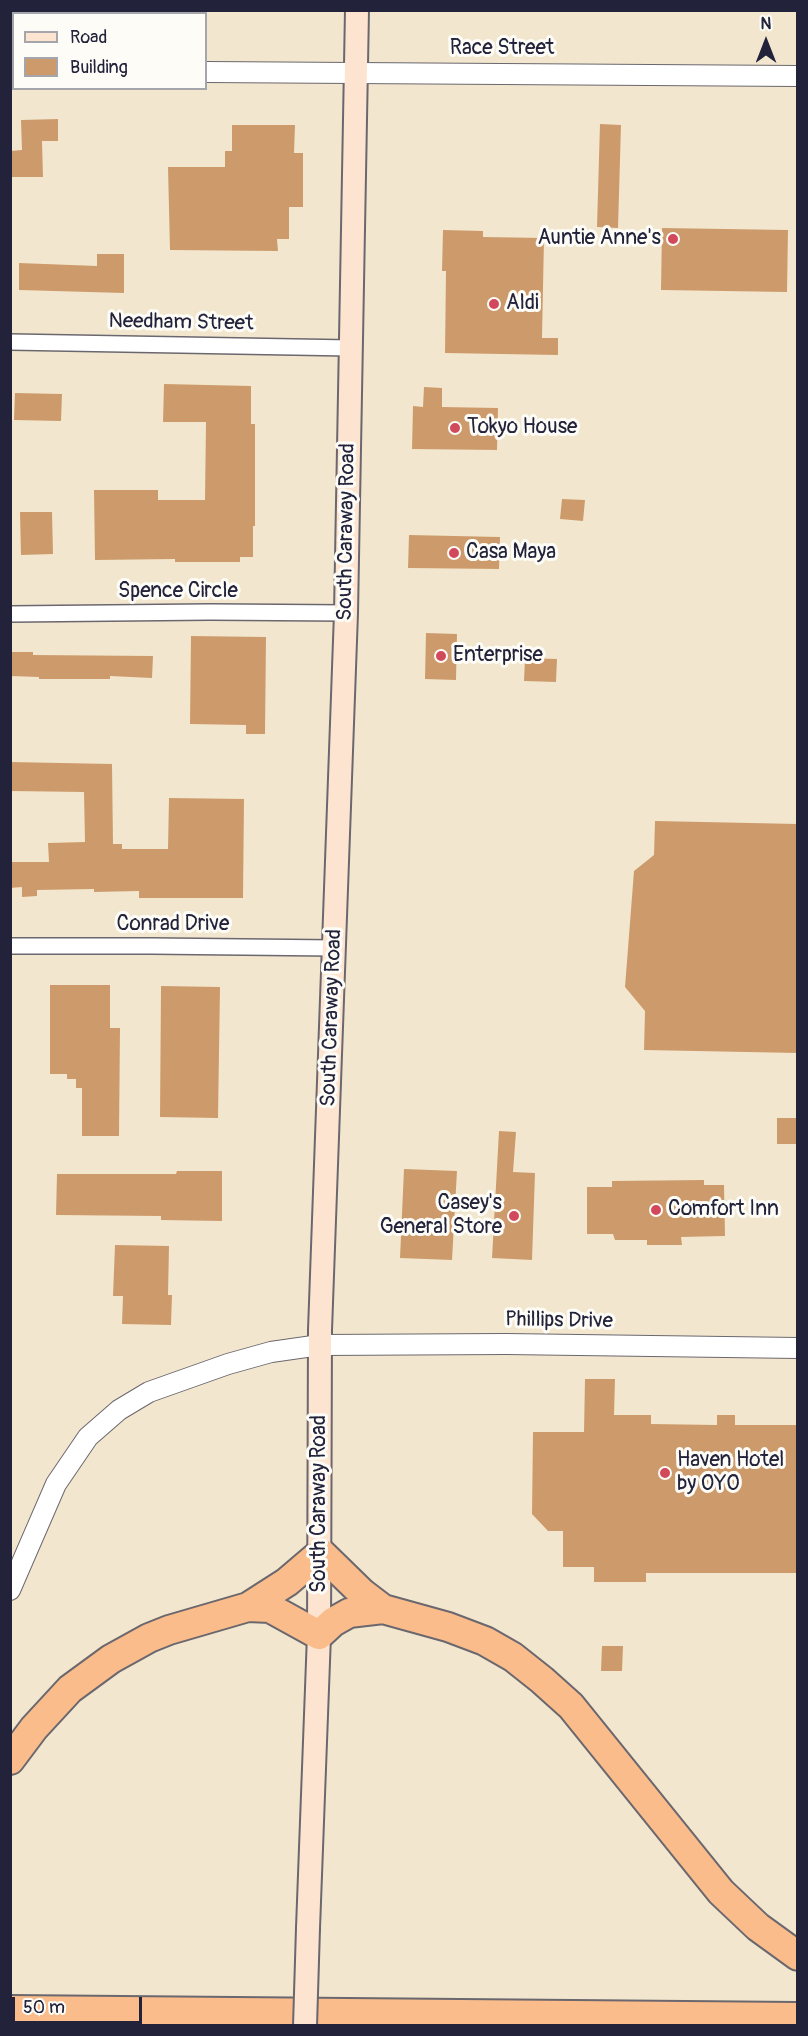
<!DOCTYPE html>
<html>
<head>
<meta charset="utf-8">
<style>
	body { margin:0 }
	#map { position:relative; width:808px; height:2036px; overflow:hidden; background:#f2e7ce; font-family:Pangolin,sans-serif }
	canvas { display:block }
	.frame { position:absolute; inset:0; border:12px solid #22223b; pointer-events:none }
	.legend { position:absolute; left:12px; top:12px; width:195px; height:78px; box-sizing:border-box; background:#fdfcf7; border:2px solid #a5a5ac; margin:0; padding:8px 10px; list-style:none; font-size:18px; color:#22223b }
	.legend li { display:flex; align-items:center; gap:12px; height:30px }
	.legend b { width:30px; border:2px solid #a5a5ac }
	.north { position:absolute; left:736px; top:12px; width:60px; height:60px; -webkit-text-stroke:4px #fdfcf7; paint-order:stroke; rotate:0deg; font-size:16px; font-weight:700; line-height:24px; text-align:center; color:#22223b }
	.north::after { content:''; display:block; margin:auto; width:21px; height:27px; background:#22223b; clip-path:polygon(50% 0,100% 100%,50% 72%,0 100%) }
	.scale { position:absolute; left:12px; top:1997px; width:130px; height:27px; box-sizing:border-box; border:3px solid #22223b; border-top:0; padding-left:8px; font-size:18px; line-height:21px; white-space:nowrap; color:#22223b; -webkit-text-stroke:4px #fdfcf7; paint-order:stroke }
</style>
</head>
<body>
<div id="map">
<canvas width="808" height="2036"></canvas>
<div class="frame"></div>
<ul class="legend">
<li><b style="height:8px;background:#fde4d0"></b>Road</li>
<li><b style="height:16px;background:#cd9b6b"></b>Building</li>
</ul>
<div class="north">N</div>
<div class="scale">50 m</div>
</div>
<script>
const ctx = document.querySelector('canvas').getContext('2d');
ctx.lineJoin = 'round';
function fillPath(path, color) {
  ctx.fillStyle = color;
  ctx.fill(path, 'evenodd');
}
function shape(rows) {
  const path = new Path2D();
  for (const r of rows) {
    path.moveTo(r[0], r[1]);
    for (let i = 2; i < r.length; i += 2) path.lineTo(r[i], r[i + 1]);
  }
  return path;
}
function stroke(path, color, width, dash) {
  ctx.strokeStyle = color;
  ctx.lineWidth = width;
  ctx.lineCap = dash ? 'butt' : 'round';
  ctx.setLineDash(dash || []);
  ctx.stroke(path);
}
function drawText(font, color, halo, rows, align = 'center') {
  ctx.font = font + ' Pangolin,sans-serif';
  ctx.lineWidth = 6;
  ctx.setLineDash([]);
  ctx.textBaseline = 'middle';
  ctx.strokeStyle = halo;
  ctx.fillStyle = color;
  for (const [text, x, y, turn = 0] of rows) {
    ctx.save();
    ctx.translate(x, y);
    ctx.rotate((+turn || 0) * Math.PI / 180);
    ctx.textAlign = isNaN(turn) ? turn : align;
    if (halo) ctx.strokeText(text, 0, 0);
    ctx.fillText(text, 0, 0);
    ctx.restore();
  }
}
const building = shape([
	[58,119,58,141,42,141,43,177,10,177,10,151,22,150,21,120],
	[600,124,621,125,618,228,597,227],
	[232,125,295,125,294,153,303,153,303,207,289,207,289,239,277,239,278,251,170,250,168,167,225,167,225,151,232,151],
	[662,228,788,230,787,292,661,290],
	[443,230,483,231,483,237,544,238,542,338,558,338,558,355,445,353,446,271,442,271],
	[97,254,124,254,124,293,19,290,19,263,97,266],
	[164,384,251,386,251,424,255,424,255,526,253,526,253,557,240,557,240,562,175,562,175,559,95,560,94,490,158,490,158,500,205,500,206,422,163,422],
	[424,387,442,388,442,407,498,408,497,450,412,449,413,406,423,407],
	[15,393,62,394,61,421,14,420],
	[562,499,585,500,583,521,560,519],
	[20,512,52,512,53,554,21,555],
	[409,535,500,537,499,569,408,568],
	[426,633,457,634,456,680,425,679],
	[191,636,266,637,265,734,246,734,246,725,190,724],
	[10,652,33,652,33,655,153,656,152,678,110,676,110,679,39,679,39,677,10,676],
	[525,658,557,659,556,682,524,681],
	[10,762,112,764,113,844,122,844,122,849,168,849,169,798,244,799,243,898,139,898,139,891,94,892,94,889,37,890,37,896,22,897,22,887,10,888,10,862,49,862,48,843,85,842,84,792,10,791],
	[655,821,798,824,798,1053,644,1050,645,1011,625,987,634,871,654,855],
	[50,985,110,985,110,1028,120,1028,119,1136,82,1136,82,1088,76,1088,76,1079,67,1079,67,1074,50,1074],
	[161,986,220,987,218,1118,160,1117],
	[777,1118,798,1118,798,1144,777,1144],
	[499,1131,516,1132,513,1172,535,1173,532,1260,492,1258],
	[404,1169,457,1171,452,1260,400,1258],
	[177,1171,222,1171,222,1221,161,1220,161,1216,56,1215,57,1174,176,1174],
	[704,1180,704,1185,724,1185,725,1236,681,1237,682,1245,647,1245,647,1240,615,1240,613,1234,587,1234,587,1187,612,1187,612,1181],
	[115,1245,169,1246,168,1295,172,1295,171,1325,122,1324,123,1296,113,1296],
	[585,1379,615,1379,614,1415,651,1415,651,1424,717,1425,717,1415,735,1415,735,1425,798,1425,798,1573,646,1573,646,1582,594,1582,594,1567,563,1567,563,1531,548,1531,532,1514,533,1432,584,1432],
	[602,1646,623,1646,622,1671,601,1671]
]);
const minor = shape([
	[10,342,351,348],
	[10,614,210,612,346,613],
	[10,946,152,946,335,948]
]);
const tertiary = shape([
	[10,72,14,72],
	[206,72,798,76],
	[10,1590,56,1484,88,1437,119,1410,149,1392,228,1364,271,1352,320,1345,506,1344,798,1348]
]);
const secondary = shape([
	[308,1928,319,1635,320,1330,346,613,357,10]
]);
const motorway = shape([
	[248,1607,270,1608,319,1635,333,1622,349,1613,383,1609,448,1627,485,1641,513,1657,542,1680,571,1706,721,1892,758,1927,798,1956],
	[10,1760,34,1728,70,1689,111,1659,149,1638,169,1630,248,1607,287,1582,321,1553,362,1593,383,1609],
	[10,2010,798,2017]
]);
const secondaryBridge = shape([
	[305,2026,308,1928]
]);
const markers = [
	[673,239,6,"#d1495b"],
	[494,304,6,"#d1495b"],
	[455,428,6,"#d1495b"],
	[454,553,6,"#d1495b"],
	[441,656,6,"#d1495b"],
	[656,1210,6,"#d1495b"],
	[514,1216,6,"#d1495b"],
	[665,1473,6,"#d1495b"]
];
const streetNames = [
	["Race Street",502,49],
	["Needham Street",181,323,1],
	["South Caraway Road",347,532,-89],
	["Spence Circle",178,592],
	["Conrad Drive",173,925],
	["South Caraway Road",332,1018,-88],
	["Phillips Drive",559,1321,1],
	["South Caraway Road",320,1504,-90]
];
const poiNames = [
	["Auntie Anne's",661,239,"right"],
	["Aldi",506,304],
	["Tokyo House",467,428],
	["Casa Maya",466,553],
	["Enterprise",453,656],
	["Casey's",502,1204,"right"],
	["General Store",502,1228,"right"],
	["Comfort Inn",668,1210],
	["Haven Hotel",677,1461],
	["by OYO",677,1485]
];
fillPath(building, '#cd9b6b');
stroke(minor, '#6b676e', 18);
stroke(tertiary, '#6b676e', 22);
stroke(secondary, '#6b676e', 26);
stroke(motorway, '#6b676e', 32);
stroke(minor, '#fff', 15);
stroke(tertiary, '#fff', 20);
stroke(secondary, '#fde4d0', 22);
stroke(motorway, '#f9bc8a', 28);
stroke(secondaryBridge, '#6b676e', 26, []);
stroke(secondaryBridge, '#fde4d0', 22);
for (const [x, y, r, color] of markers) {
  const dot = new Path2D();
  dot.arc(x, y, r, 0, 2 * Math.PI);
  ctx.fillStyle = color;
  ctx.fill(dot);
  stroke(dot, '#fdfcf7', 2);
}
drawText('21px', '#22223b', '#fdfcf7', streetNames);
drawText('21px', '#22223b', '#fdfcf7', poiNames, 'left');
</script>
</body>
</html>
